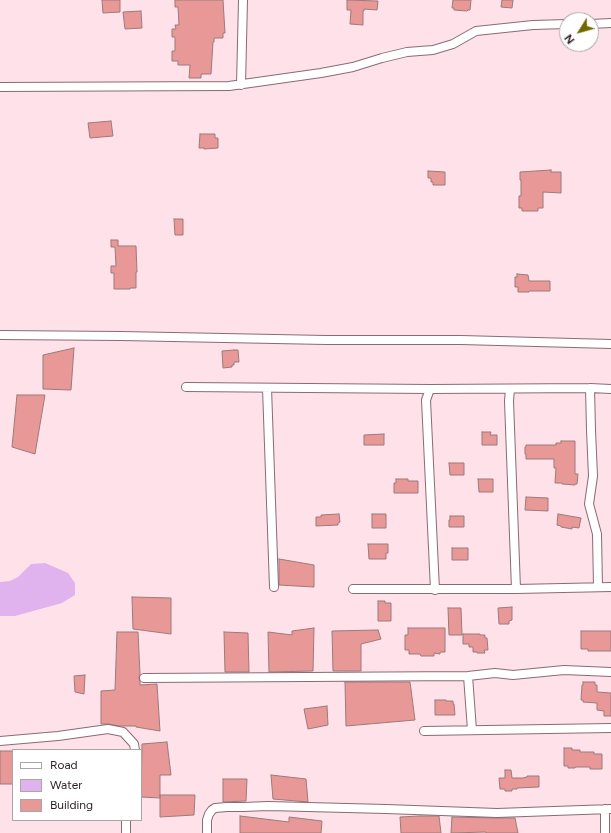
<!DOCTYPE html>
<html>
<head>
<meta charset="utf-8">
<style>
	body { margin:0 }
	#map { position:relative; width:611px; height:833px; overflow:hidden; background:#fee1e9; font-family:Figtree,sans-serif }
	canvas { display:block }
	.legend { position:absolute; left:12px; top:749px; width:130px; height:72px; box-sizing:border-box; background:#fff; border:1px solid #aba5a7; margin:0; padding:5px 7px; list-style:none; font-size:12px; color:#2c1f23 }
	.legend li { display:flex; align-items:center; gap:8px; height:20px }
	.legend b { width:20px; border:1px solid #aba5a7 }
	.north { position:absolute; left:559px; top:12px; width:40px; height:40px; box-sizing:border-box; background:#fff; border:1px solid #aba5a7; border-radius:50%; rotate:233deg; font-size:11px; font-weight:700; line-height:16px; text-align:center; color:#2c1f23 }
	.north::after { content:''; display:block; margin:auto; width:14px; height:18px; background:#736800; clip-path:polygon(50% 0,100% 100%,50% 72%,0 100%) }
</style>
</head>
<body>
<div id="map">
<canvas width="611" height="833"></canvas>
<ul class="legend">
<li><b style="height:5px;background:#fff"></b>Road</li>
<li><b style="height:11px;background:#e0b2ee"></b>Water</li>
<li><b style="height:11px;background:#e79897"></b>Building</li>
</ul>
<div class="north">N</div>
</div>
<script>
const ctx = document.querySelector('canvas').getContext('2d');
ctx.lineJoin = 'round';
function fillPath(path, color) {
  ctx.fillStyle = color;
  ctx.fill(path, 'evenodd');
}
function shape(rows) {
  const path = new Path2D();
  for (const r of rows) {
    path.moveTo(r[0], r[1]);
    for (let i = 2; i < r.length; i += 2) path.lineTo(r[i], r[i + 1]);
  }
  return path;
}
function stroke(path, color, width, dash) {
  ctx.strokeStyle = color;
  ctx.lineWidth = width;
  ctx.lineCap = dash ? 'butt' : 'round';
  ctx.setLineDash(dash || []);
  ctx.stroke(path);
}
const water = shape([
	[45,563,68,573,75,583,75,595,62,603,15,616,0,616,0,582,10,581,18,577,31,564]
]);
const building = shape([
	[102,0,120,0,120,12,103,13,102,0],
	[175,0,223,0,225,33,223,33,223,38,214,38,214,42,213,42,211,74,201,74,201,78,189,78,190,65,178,65,178,61,172,61,172,51,175,51,175,37,172,37,172,29,176,29,175,25,179,25,178,7,175,7,175,0],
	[347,0,378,1,377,10,364,9,364,11,363,11,363,25,350,24,351,10,347,10,347,0],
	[453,0,471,0,470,10,468,10,467,11,454,10,454,8,452,8,453,0],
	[502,0,513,0,512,8,501,7,502,0],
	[141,11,142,28,125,29,123,12,141,11],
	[111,121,113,136,90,138,88,123,111,121],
	[200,134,215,134,215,138,218,138,218,148,204,149,204,148,199,148,200,134],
	[551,170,551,172,561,172,561,193,543,192,543,208,538,208,538,211,522,211,522,208,519,208,519,196,521,196,521,180,520,180,520,172,551,170],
	[428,171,445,172,445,185,433,185,433,182,431,182,431,178,428,178,428,171],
	[174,219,183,219,183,235,175,235,174,219],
	[111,240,118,240,118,246,136,246,137,272,136,272,136,288,130,288,130,289,114,289,114,273,111,273,111,266,116,266,115,247,111,247,111,240],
	[517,274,528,275,529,281,550,281,550,291,529,291,529,292,518,292,518,287,515,287,515,277,517,277,517,274],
	[74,348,71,390,43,389,43,355,74,348],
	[234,350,238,350,239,362,234,362,234,365,232,365,232,367,223,368,222,351,234,350],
	[17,395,45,395,35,454,12,447,17,395],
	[482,432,491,432,490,435,497,435,497,445,482,445,482,432],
	[384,434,384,445,364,445,364,435,384,434],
	[561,441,575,441,575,474,578,474,577,484,575,484,575,485,562,484,562,483,555,483,556,468,554,468,554,459,526,459,526,454,525,454,525,447,526,447,526,445,556,445,556,443,561,443,561,441],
	[449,463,464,463,464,475,450,475,449,463],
	[396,479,408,479,408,481,418,481,418,493,394,493,394,483,396,483,396,479],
	[478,479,493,479,493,492,479,492,478,479],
	[526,497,548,498,548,511,525,510,526,497],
	[339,514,340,522,338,523,338,525,316,526,316,517,321,517,321,515,339,514],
	[372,514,386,514,386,528,372,528,372,514],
	[558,514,581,518,579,528,572,527,572,529,561,527,561,526,557,525,558,514],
	[450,516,464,516,464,527,449,527,449,520,450,520,450,516],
	[368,544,388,544,388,553,386,553,386,559,369,559,368,544],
	[452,548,468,548,468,560,452,560,452,548],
	[279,559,314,565,314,587,279,585,279,559],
	[132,597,171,598,171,634,133,629,132,597],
	[378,601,385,601,385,603,391,603,391,621,378,621,378,601],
	[512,607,512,620,509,621,509,624,499,624,498,608,512,607],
	[448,608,461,608,462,635,449,635,448,608],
	[314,628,313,671,269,672,268,632,292,635,292,631,314,628],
	[408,628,445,628,445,652,440,652,440,654,434,653,434,656,421,656,420,654,409,654,409,650,405,650,405,635,408,635,408,628],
	[378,630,381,639,361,644,361,671,333,671,332,631,378,630],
	[581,631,611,631,611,651,588,651,588,649,581,649,581,631],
	[117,632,138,632,140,674,139,678,140,682,140,685,157,684,160,731,136,727,136,726,119,726,109,724,101,724,101,691,115,690,117,632],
	[224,632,248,633,249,672,225,672,224,632],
	[463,634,480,634,480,635,485,635,485,638,487,638,488,650,484,650,485,653,477,653,477,652,473,652,473,647,469,647,469,644,463,644,463,634],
	[85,675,84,694,75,692,74,676,85,675],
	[345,682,410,682,415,720,346,726,345,682],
	[583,682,595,682,595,685,597,685,597,692,611,693,611,716,604,716,604,711,597,710,597,703,583,702,583,700,581,700,582,685,583,685,583,682],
	[435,700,446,700,446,701,453,701,453,704,454,704,455,715,435,715,435,700],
	[327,706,328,725,308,729,304,709,327,706],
	[167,742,171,775,160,775,160,798,141,797,142,744,167,742],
	[564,748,572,748,572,750,580,750,580,752,594,752,594,754,602,754,602,769,590,769,590,767,575,767,575,768,568,768,568,766,564,766,564,748],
	[0,751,13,751,13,784,0,784,0,751],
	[505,770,511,770,512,778,523,778,527,777,527,776,539,776,539,787,517,788,517,789,512,789,512,791,505,791,505,789,500,789,499,778,505,778,505,770],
	[271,775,306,779,308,802,273,799,271,775],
	[223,779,247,779,246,801,223,802,223,779],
	[160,795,195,795,194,815,160,817,160,795],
	[240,816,289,822,289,817,322,821,321,833,240,833,240,816],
	[420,816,439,816,441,833,401,833,400,817,420,816],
	[452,817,497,818,515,818,518,833,486,833,486,832,451,833,452,817]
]);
const minor = shape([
	[591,24,611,23],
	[241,85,243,0],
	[0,87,229,86,321,73,353,67,382,58,407,52,433,50,453,44,476,31,533,25,567,24],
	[0,335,121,336,326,340,461,340,611,344],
	[186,387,430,389,590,388,611,389],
	[267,388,274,587],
	[590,388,591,430,593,476,589,504,597,534,598,587],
	[430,389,426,400,435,590],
	[510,389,509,401,516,589],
	[353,589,516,589,611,587],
	[468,676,472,730],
	[144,678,468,676,495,673,513,675,564,670,611,672],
	[424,731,611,728],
	[0,741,58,736,108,729,123,732,134,744,135,750],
	[605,809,605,833],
	[126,820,126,833],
	[207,833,207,820,209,814,212,810,215,808,227,807,243,807,268,806,386,809,497,813,611,809]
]);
fillPath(water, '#e0b2ee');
fillPath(building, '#e79897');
stroke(building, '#9b7b7a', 1);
stroke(minor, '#896b74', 10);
stroke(minor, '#fff', 8);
</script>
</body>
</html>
